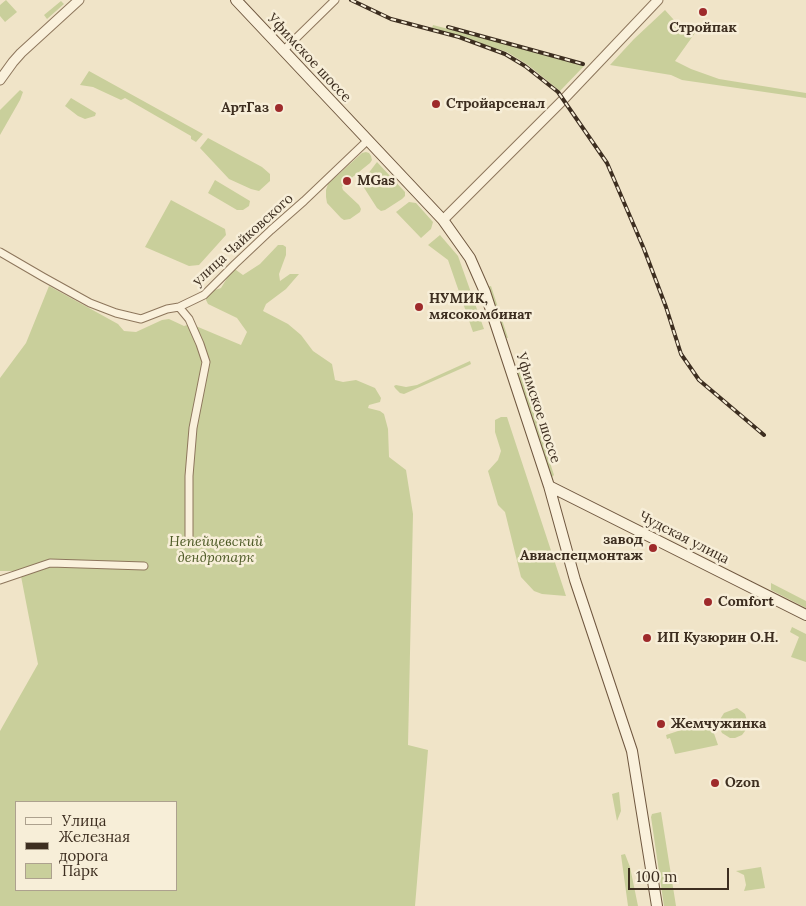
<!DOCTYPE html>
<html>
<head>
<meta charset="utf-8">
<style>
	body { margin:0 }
	#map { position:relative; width:806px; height:906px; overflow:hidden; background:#f0e4c8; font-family:Lora,serif }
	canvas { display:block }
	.legend { position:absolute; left:15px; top:801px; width:162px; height:90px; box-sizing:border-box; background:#f7eed8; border:1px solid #ada18e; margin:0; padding:6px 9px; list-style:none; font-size:15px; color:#3d2e20 }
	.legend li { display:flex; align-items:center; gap:10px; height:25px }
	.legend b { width:25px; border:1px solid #ada18e }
	.scale { position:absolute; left:628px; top:868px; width:101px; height:22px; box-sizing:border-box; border:2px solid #3d2e20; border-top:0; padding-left:6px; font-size:15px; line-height:18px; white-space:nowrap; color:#3d2e20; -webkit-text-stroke:4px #f7eed8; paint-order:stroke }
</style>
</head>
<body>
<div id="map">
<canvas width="806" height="906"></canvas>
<ul class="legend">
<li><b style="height:6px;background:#faf1dc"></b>Улица</li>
<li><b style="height:6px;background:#3d2e20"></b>Железная дорога</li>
<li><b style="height:14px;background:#c9cf9b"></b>Парк</li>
</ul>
<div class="scale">100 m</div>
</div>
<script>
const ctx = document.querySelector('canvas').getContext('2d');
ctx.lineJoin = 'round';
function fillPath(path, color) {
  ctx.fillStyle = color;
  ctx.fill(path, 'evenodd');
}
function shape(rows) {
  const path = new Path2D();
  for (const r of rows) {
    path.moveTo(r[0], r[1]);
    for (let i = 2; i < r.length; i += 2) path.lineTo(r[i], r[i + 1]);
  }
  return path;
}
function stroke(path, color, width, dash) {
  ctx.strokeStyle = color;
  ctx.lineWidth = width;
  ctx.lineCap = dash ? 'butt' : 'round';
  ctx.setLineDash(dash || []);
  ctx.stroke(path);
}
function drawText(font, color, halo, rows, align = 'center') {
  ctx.font = font + ' Lora,serif';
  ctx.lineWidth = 5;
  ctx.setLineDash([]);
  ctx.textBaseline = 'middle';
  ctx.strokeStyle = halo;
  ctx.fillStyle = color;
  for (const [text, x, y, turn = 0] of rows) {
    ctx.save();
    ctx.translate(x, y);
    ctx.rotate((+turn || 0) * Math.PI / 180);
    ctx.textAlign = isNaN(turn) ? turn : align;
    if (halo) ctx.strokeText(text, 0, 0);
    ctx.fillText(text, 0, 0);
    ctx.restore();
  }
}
const green = shape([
	[6,0,17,12,5,22,0,16,0,5],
	[61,1,64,4,47,19,44,15],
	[665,10,682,29,688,24,695,33,675,61,691,69,719,79,806,93,806,98,682,80,671,75,610,65,634,39],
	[433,25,507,44,584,66,560,91,528,65,507,52,458,36,432,28],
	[89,71,203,134,196,142,191,139,191,136,125,98,121,100,93,87,80,85],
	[20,90,23,92,20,100,0,135,0,110],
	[71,98,96,113,95,116,85,119,78,116,65,106],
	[208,138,262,167,270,174,270,181,259,191,251,189,229,179,200,148],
	[366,152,369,153,371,156,372,160,370,163,344,184,342,187,343,190,359,205,361,209,360,212,350,219,344,220,341,218,327,203,326,197,326,190,328,184,362,153],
	[377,162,405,192,405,196,402,199,385,210,381,211,377,208,361,183],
	[215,180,250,201,249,206,243,210,237,210,208,193],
	[171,200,225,229,226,235,199,265,189,266,145,247],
	[409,202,416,203,433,222,431,229,421,238,396,212],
	[440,235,458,256,484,329,473,332,448,260,428,245],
	[278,245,283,245,286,247,286,255,279,274,280,281,290,274,299,274,286,289,266,304,263,311,288,324,301,335,313,351,332,364,335,380,343,382,356,380,375,388,381,398,380,402,369,405,368,408,380,411,384,414,388,429,389,457,406,470,413,514,408,745,428,750,415,906,0,906,0,731,38,664,20,571,0,571,0,378,26,343,49,286,118,324,124,331,136,332,162,320,169,319,184,326,191,324,241,345,247,332,237,318,208,304,206,300,207,296,209,292,221,288,232,270,236,270,243,275,260,264],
	[16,802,176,802,176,890,16,890],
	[491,286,508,338,503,337,487,287],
	[470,361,471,364,467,366,404,394,400,393,395,388,394,386,396,385,406,387,417,385],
	[518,365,554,475,552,477,551,477,514,367],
	[501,417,507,417,566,596,542,594,534,591,521,577,505,512,498,505,488,471,498,460,501,451,495,432,495,420],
	[771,583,806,601,806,608,771,590],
	[792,627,806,634,806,662,791,657,799,637,790,632],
	[737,708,745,714,748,724,745,731,742,735,735,738,730,738,722,733,720,729,719,721,724,713],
	[709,719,718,745,675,754,670,738,667,739,666,735,684,729,684,728],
	[619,792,621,811,617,821,612,794],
	[661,812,676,906,664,906,651,817,652,814],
	[625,854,630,867,638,906,628,906,621,855],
	[761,867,765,888,744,891,746,885,744,875,736,871]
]);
const minor = shape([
	[284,50,335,0],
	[0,252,43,277,90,303,116,313,141,319,167,309,179,307,204,295,235,264,271,230,304,201,368,140],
	[179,307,189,319,200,344,206,362,193,428,189,476,189,544],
	[0,580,50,563,144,566]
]);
const tertiary = shape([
	[0,80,13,62,21,53,79,0],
	[443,220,563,100,658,0]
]);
const secondary = shape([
	[236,0,443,220,470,258,485,292,549,486,575,580,632,751,657,906],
	[549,486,806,615]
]);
const rail = shape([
	[351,0,391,19,459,37,505,54,525,66,558,92,607,163,644,249,666,307,681,354,699,380,764,435],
	[448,27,583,64]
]);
const markers = [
	[703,12,5,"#9e2a2b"],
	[436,104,5,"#9e2a2b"],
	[279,108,5,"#9e2a2b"],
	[347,181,5,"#9e2a2b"],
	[419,307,5,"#9e2a2b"],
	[653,548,5,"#9e2a2b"],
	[708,602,5,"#9e2a2b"],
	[647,638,5,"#9e2a2b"],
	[661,724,5,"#9e2a2b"],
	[715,783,5,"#9e2a2b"]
];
const poiNames = [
	["Стройпак",703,28,"center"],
	["Стройарсенал",446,104],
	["АртГаз",269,108,"right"],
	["MGas",357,181],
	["НУМИК,",429,299],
	["мясокомбинат",429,315],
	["завод",643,540,"right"],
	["Авиаспецмонтаж",643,556,"right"],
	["Comfort",718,602],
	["ИП Кузюрин О.Н.",657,638],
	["Жемчужинка",671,724],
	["Ozon",725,783]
];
const streetNames = [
	["Уфимское шоссе",309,58,47],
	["улица Чайковского",243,240,-42],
	["Уфимское шоссе",538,408,72],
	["Чудская улица",684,538,27]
];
const parkNames = [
	["Непейцевский",216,542],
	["дендропарк",216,558]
];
fillPath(green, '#c9cf9b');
stroke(minor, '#8d765c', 9);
stroke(tertiary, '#8d765c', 11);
stroke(secondary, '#6f573f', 12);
stroke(minor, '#faf1dc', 7);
stroke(tertiary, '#faf1dc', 9);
stroke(secondary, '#faf1dc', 10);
stroke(rail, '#3d2e20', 4);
stroke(rail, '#f7eed8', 2, [5.5]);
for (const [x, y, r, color] of markers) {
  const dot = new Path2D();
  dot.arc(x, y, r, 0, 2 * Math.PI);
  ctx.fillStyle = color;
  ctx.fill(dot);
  stroke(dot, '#f7eed8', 2);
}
drawText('bold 14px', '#3d2e20', '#f7eed8', poiNames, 'left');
drawText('14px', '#3d2e20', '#f7eed8', streetNames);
drawText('italic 14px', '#4d5a26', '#f7eed8', parkNames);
</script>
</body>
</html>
